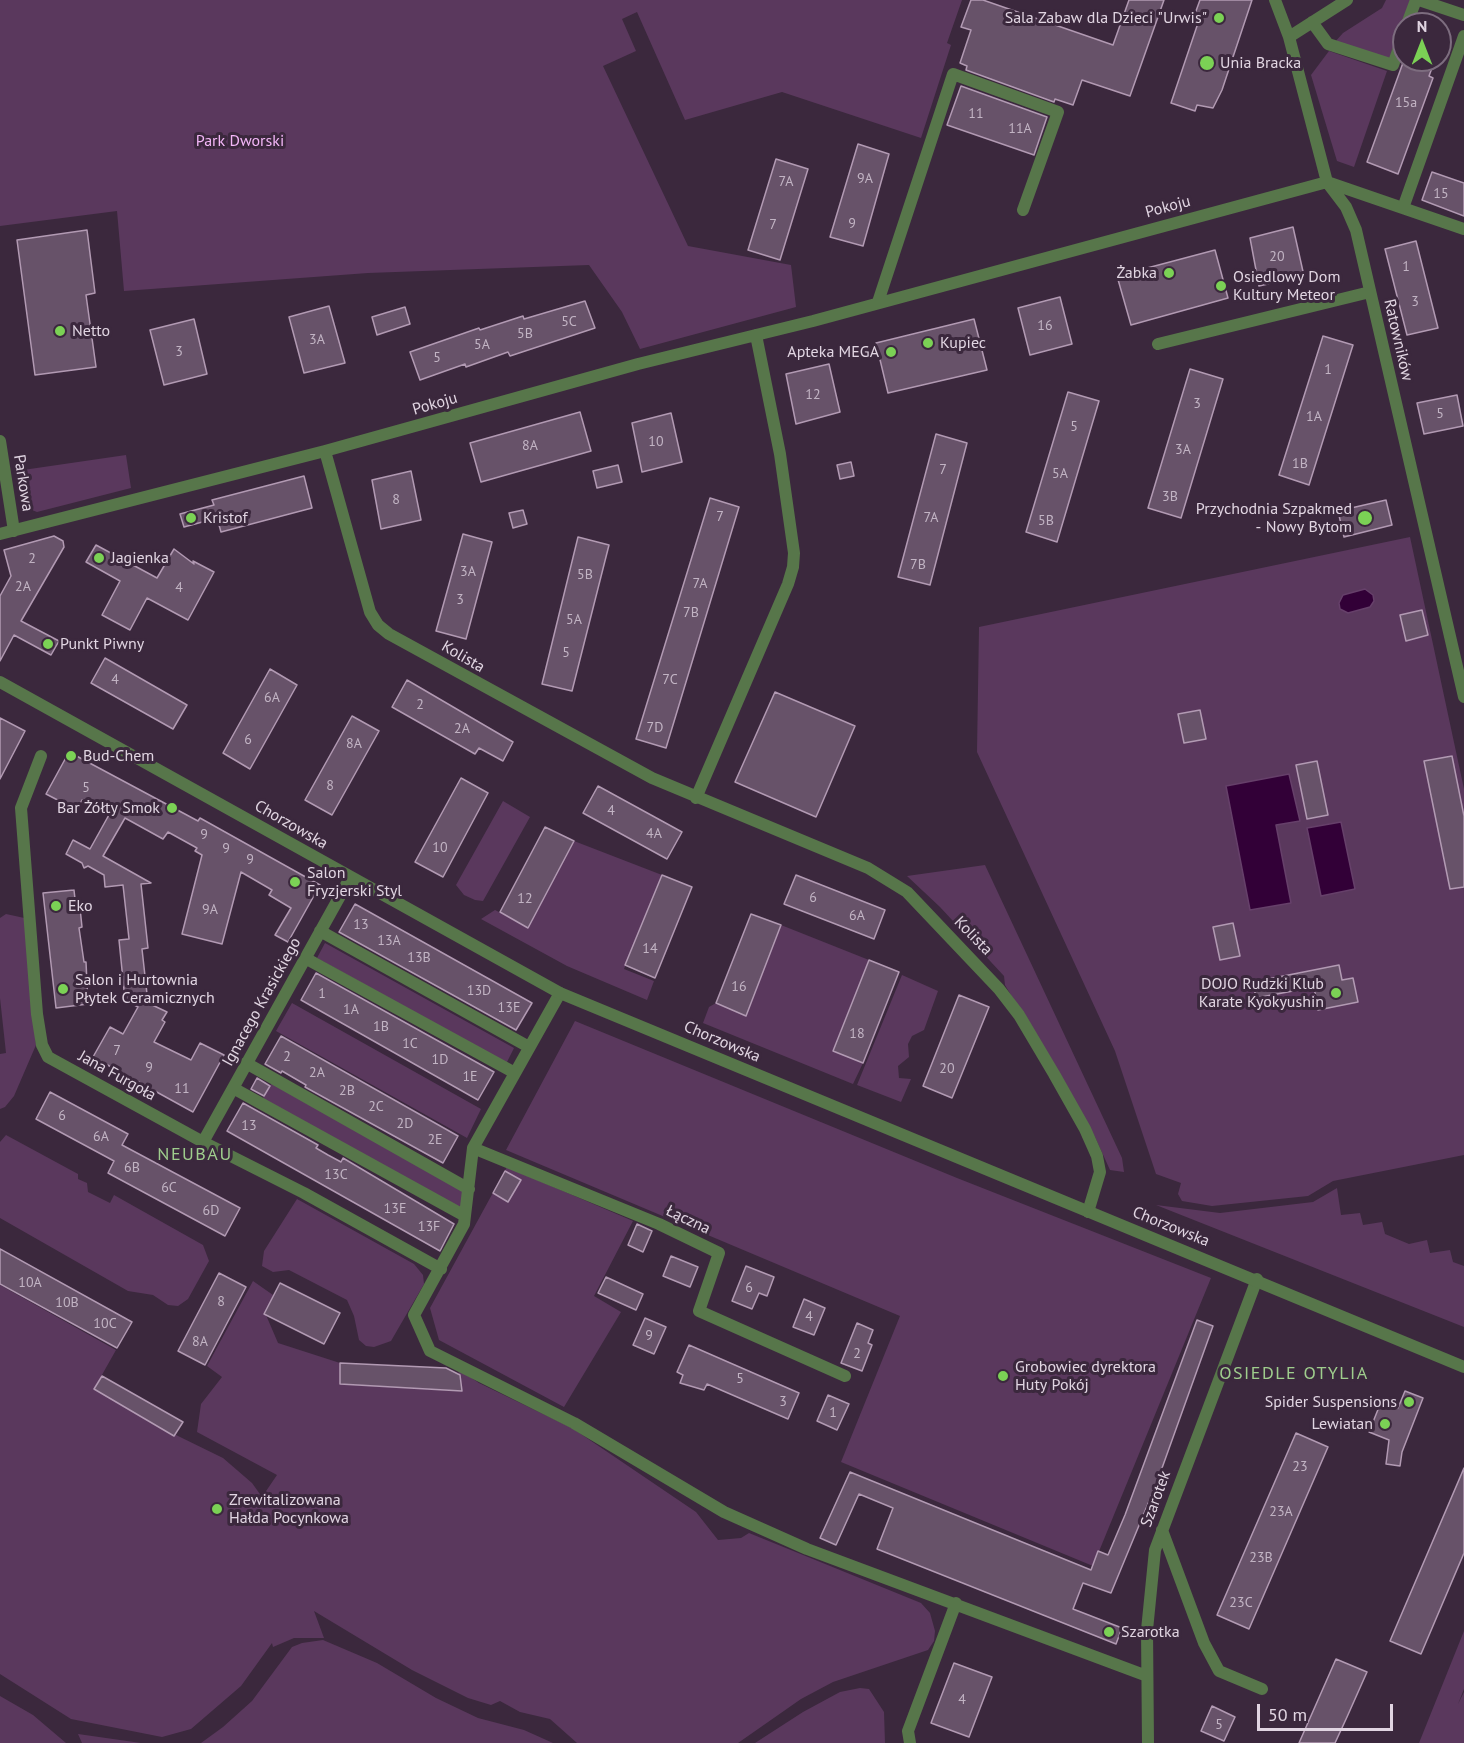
<!DOCTYPE html>
<html>
<head>
<meta charset="utf-8">
<style>
	body { margin:0 }
	#map { position:relative; width:1464px; height:1743px; overflow:hidden; background:#3b283d; font-family:"PT Sans",sans-serif }
	canvas { display:block }
	.north { position:absolute; left:1392px; top:12px; width:60px; height:60px; box-sizing:border-box; background:#3b283d; border:2px solid #7d6d7f; border-radius:50%; rotate:0deg; font-size:16px; font-weight:700; line-height:24px; text-align:center; color:#e1d5e2 }
	.north::after { content:''; display:block; margin:auto; width:21px; height:27px; background:#7bd155; clip-path:polygon(50% 0,100% 100%,50% 72%,0 100%) }
	.scale { position:absolute; left:1257px; top:1704px; width:136px; height:27px; box-sizing:border-box; border:3px solid #e1d5e2; border-top:0; padding-left:8px; font-size:18px; line-height:21px; white-space:nowrap; color:#e1d5e2; -webkit-text-stroke:4px #3b283d; paint-order:stroke }
</style>
</head>
<body>
<div id="map">
<canvas width="1464" height="1743"></canvas>
<div class="north">N</div>
<div class="scale">50 m</div>
</div>
<script>
const ctx = document.querySelector('canvas').getContext('2d');
ctx.lineJoin = 'round';
function fillPath(path, color) {
  ctx.fillStyle = color;
  ctx.fill(path, 'evenodd');
}
function shape(rows) {
  const path = new Path2D();
  for (const r of rows) {
    path.moveTo(r[0], r[1]);
    for (let i = 2; i < r.length; i += 2) path.lineTo(r[i], r[i + 1]);
  }
  return path;
}
function stroke(path, color, width, dash) {
  ctx.strokeStyle = color;
  ctx.lineWidth = width;
  ctx.lineCap = dash ? 'butt' : 'round';
  ctx.setLineDash(dash || []);
  ctx.stroke(path);
}
function drawText(font, color, halo, rows, align = 'center') {
  ctx.font = font + ' "PT Sans",sans-serif';
  ctx.lineWidth = 6;
  ctx.setLineDash([]);
  ctx.textBaseline = 'middle';
  ctx.strokeStyle = halo;
  ctx.fillStyle = color;
  for (const [text, x, y, turn = 0] of rows) {
    ctx.save();
    ctx.translate(x, y);
    ctx.rotate((+turn || 0) * Math.PI / 180);
    ctx.textAlign = isNaN(turn) ? turn : align;
    if (halo) ctx.strokeText(text, 0, 0);
    ctx.fillText(text, 0, 0);
    ctx.restore();
  }
}
const green = shape([
	[0,0,962,0,947,43,951,45,921,138,782,92,685,120,637,12,622,19,636,51,603,66,688,246,791,265,796,307,640,349,622,312,589,265,368,273,124,291,117,211,0,226],
	[1386,0,1413,0,1391,61,1334,43,1343,33,1382,8],
	[1329,51,1387,71,1354,167,1337,161,1311,75],
	[126,455,131,488,37,512,32,510,23,470],
	[1410,537,1464,789,1464,1155,1333,1181,1308,1196,1212,1206,1182,1201,1178,1194,1181,1183,1156,1174,1115,1051,977,752,979,627],
	[503,801,530,817,483,901,475,900,464,895,456,885],
	[574,841,662,875,624,969,654,981,647,1000,567,966,481,919,495,910,528,927],
	[985,865,1122,1158,1124,1172,1110,1170,1095,1137,1005,985,1004,976,940,907,907,876],
	[6,914,29,919,36,1045,14,1096,5,1107,0,1109,0,1054,6,1053,0,998,0,918],
	[781,925,869,960,833,1050,863,1063,853,1084,703,1023,709,1007,716,1003,746,1015],
	[325,943,514,1048,506,1064,317,958],
	[902,975,938,991,924,1030,912,1036,908,1044,909,1057,898,1066,899,1078,911,1079,901,1102,857,1085],
	[292,1003,481,1109,467,1138,276,1031],
	[575,1021,957,1178,1211,1278,1093,1566,841,1462,900,1316,506,1150],
	[274,1079,469,1189,465,1216,260,1103],
	[6,1135,78,1174,78,1179,87,1183,88,1192,110,1203,114,1195,203,1245,209,1261,188,1299,178,1306,168,1305,153,1295,128,1291,0,1218,0,1142],
	[507,1167,633,1221,594,1296,621,1312,564,1407,439,1340,430,1308],
	[1337,1188,1341,1215,1360,1213,1363,1225,1382,1222,1385,1234,1409,1244,1427,1240,1430,1253,1450,1250,1453,1262,1464,1266,1464,1327,1156,1205,1220,1213,1313,1202],
	[297,1199,414,1264,423,1275,424,1284,391,1341,374,1347,366,1346,359,1340,354,1316,347,1300,289,1270,273,1272,262,1266,264,1251],
	[253,1281,273,1295,266,1315,278,1343,340,1363,340,1384,462,1391,458,1369,479,1383,572,1428,696,1512,718,1540,741,1538,749,1533,921,1603,930,1613,935,1631,934,1641,928,1650,833,1682,801,1699,738,1743,577,1743,550,1719,520,1712,500,1701,491,1705,468,1698,412,1670,314,1611,324,1638,294,1638,273,1647,272,1643,241,1686,191,1729,162,1737,71,1719,0,1674,0,1285,116,1350,94,1389,176,1435,223,1458,252,1483,262,1497,277,1475,197,1432,201,1404,222,1377,207,1366],
	[1464,1631,1464,1689,1458,1704,1464,1692,1464,1743,1419,1743],
	[323,1640,377,1663,436,1698,478,1718,524,1730,553,1743,201,1743,223,1727,252,1701,292,1647,302,1643],
	[860,1688,869,1689,884,1712,885,1743,755,1743,803,1712,840,1692],
	[0,1696,33,1715,66,1743,0,1743],
	[78,1734,141,1743,82,1743]
]);
const water = shape([
	[1365,589,1373,595,1374,601,1370,607,1348,613,1340,609,1339,603,1343,595,1365,589],
	[1289,774,1300,821,1276,825,1291,903,1250,910,1226,786,1289,774],
	[1341,822,1355,889,1321,896,1307,828,1341,822]
]);
const building = shape([
	[971,0,983,0,1113,45,1129,0,1164,0,1130,96,1082,80,1073,105,1055,99,1054,102,966,70,967,66,960,63,971,30,961,27,971,0],
	[1200,0,1252,0,1222,90,1213,108,1197,105,1195,111,1171,103,1198,23,1192,22,1200,0],
	[1404,60,1435,60,1429,76,1433,78,1398,174,1367,162,1404,60],
	[961,86,1047,117,1034,155,947,125,961,86],
	[858,144,889,154,863,246,830,237,858,144],
	[776,159,808,169,780,260,748,250,776,159],
	[1432,172,1464,183,1464,216,1422,200,1432,172],
	[1293,227,1304,276,1259,286,1250,238,1293,227],
	[87,230,95,293,86,295,96,367,35,375,17,240,87,230],
	[1416,241,1438,328,1407,335,1385,249,1416,241],
	[1215,250,1228,298,1131,325,1117,276,1215,250],
	[1060,297,1072,344,1030,355,1018,308,1060,297],
	[585,301,595,328,510,356,508,352,466,367,465,364,420,380,410,352,479,328,480,330,523,316,524,319,585,301],
	[329,306,345,363,304,373,289,317,329,306],
	[405,307,410,324,377,335,372,317,405,307],
	[194,319,207,374,164,385,150,330,194,319],
	[974,319,987,370,888,393,876,343,974,319],
	[1323,336,1353,345,1309,485,1279,475,1323,336],
	[829,364,840,412,796,424,786,374,829,364],
	[1190,369,1223,379,1181,518,1148,508,1190,369],
	[1068,392,1099,401,1057,542,1026,532,1068,392],
	[1457,395,1463,426,1424,434,1417,403,1457,395],
	[580,412,591,451,481,482,470,443,580,412],
	[671,413,682,462,642,472,632,423,671,413],
	[936,434,967,443,930,585,898,577,936,434],
	[851,462,854,476,840,479,837,465,851,462],
	[618,465,622,482,597,488,593,471,618,465],
	[411,471,421,520,381,529,372,480,411,471],
	[304,476,312,508,221,532,217,518,184,527,180,514,214,505,212,500,304,476],
	[710,498,739,507,666,748,636,739,710,498],
	[1386,500,1392,525,1344,537,1338,511,1386,500],
	[523,510,527,524,513,528,509,513,523,510],
	[463,534,492,542,466,639,436,631,463,534],
	[54,536,63,541,64,547,21,621,59,641,51,655,14,635,0,661,0,596,11,576,4,550,54,536],
	[578,537,609,545,572,691,542,684,578,537],
	[96,545,157,578,174,549,194,564,193,561,214,572,188,620,147,598,130,630,102,615,120,581,86,562,96,545],
	[1422,610,1428,635,1406,641,1400,615,1422,610],
	[105,658,187,705,173,729,91,683,105,658],
	[270,669,297,685,250,769,223,753,270,669],
	[407,680,513,742,503,761,479,748,475,754,392,707,407,680],
	[775,692,855,726,816,817,735,782,775,692],
	[1200,710,1206,739,1184,743,1178,714,1200,710],
	[352,716,379,731,332,815,305,800,352,716],
	[0,718,25,731,0,779,0,718],
	[69,752,198,821,200,818,320,885,288,942,275,935,291,908,269,895,272,890,241,872,222,944,182,934,202,855,195,851,197,848,168,832,163,839,125,818,103,856,151,883,141,884,148,948,142,949,148,1003,167,1012,162,1020,165,1022,154,1042,191,1060,200,1043,224,1055,193,1112,93,1057,110,1027,123,1034,138,1007,125,1000,119,940,129,939,123,885,105,887,104,875,88,866,84,868,82,863,66,854,73,840,90,849,110,813,82,800,77,810,46,794,69,752],
	[1452,756,1464,816,1464,887,1450,889,1424,761,1452,756],
	[1317,761,1328,815,1307,819,1296,765,1317,761],
	[461,778,488,793,443,877,415,862,461,778],
	[598,786,682,832,667,859,583,813,598,786],
	[545,827,574,841,528,928,500,912,545,827],
	[662,875,692,887,655,978,625,965,662,875],
	[796,875,885,910,874,939,784,904,796,875],
	[74,890,76,908,80,908,82,927,79,928,84,962,86,962,88,1004,56,1008,43,893,74,890],
	[355,904,532,1003,516,1030,339,932,355,904],
	[751,914,781,925,746,1016,716,1003,751,914],
	[1233,923,1240,956,1220,960,1213,927,1233,923],
	[869,960,899,972,863,1063,833,1051,869,960],
	[1339,965,1342,980,1353,978,1358,1002,1318,1010,1314,987,1256,998,1253,982,1339,965],
	[316,973,494,1072,478,1100,301,1000,316,973],
	[959,995,989,1007,952,1098,923,1086,959,995],
	[281,1036,458,1136,443,1163,305,1087,306,1085,282,1071,281,1073,265,1064,281,1036],
	[257,1078,270,1086,264,1096,251,1089,257,1078],
	[50,1092,128,1134,122,1145,240,1208,225,1236,108,1173,114,1161,36,1119,50,1092],
	[243,1103,318,1145,316,1148,328,1155,341,1162,343,1158,454,1224,440,1251,227,1131,243,1103],
	[505,1171,521,1180,508,1202,493,1193,505,1171],
	[637,1224,652,1231,643,1252,628,1245,637,1224],
	[0,1249,132,1322,117,1348,0,1284,0,1249],
	[671,1256,698,1267,690,1287,663,1276,671,1256],
	[746,1266,774,1277,767,1296,759,1293,752,1309,732,1301,746,1266],
	[219,1273,246,1287,205,1365,178,1351,219,1273],
	[606,1277,643,1294,636,1310,598,1293,606,1277],
	[280,1283,340,1313,324,1344,264,1314,280,1283],
	[804,1299,825,1308,814,1335,793,1327,804,1299],
	[645,1318,666,1327,654,1354,633,1345,645,1318],
	[1197,1320,1213,1326,1157,1482,1111,1593,1083,1583,1073,1609,1122,1628,1116,1644,877,1549,893,1508,859,1494,836,1545,820,1538,850,1472,1091,1570,1098,1551,1108,1555,1125,1515,1197,1320],
	[857,1323,873,1330,868,1343,872,1345,862,1371,841,1363,857,1323],
	[689,1345,799,1393,788,1419,707,1384,704,1390,680,1383,683,1375,677,1372,689,1345],
	[340,1363,446,1368,460,1375,462,1391,340,1384,340,1363],
	[102,1376,183,1422,174,1436,94,1389,102,1376],
	[1405,1391,1423,1398,1402,1452,1400,1466,1386,1464,1389,1440,1369,1432,1381,1402,1398,1408,1405,1391],
	[828,1395,849,1404,837,1430,817,1421,828,1395],
	[1296,1433,1328,1447,1249,1629,1217,1615,1296,1433],
	[1464,1468,1464,1553,1421,1654,1390,1641,1464,1468],
	[1336,1659,1367,1672,1347,1717,1335,1743,1299,1743,1336,1659],
	[954,1663,992,1677,969,1737,931,1723,954,1663],
	[1212,1706,1235,1717,1224,1741,1201,1731,1212,1706]
]);
const minor = shape([
	[1275,0,1289,37,1327,182,1346,207,1356,230,1464,697],
	[1419,0,1464,15],
	[1312,22,1328,44,1393,65,1404,34],
	[1407,24,1416,0],
	[1289,37,1347,0],
	[1403,208,1464,36],
	[878,302,953,74,1058,112,1023,210],
	[1158,344,1370,292],
	[0,441,14,531],
	[325,451,370,612,378,625,389,634,652,778,868,868,907,892,999,989,1019,1015,1054,1074,1085,1129,1097,1156,1100,1172,1088,1212],
	[0,534,325,451,638,364,813,321,1327,182,1464,229],
	[41,756,21,808,37,1014,42,1045,48,1057,203,1142,304,1193,441,1269],
	[696,798,788,584,793,567,794,553,780,454,756,335],
	[320,931,529,1047],
	[305,958,515,1073],
	[560,993,473,1148,464,1224,414,1315,430,1351,574,1423,724,1512,807,1549,1147,1676],
	[246,1063,469,1189],
	[233,1088,465,1216],
	[203,1142,350,878],
	[473,1148,659,1224,719,1253,699,1311,845,1376],
	[1162,1530,1204,1643,1219,1671,1262,1689],
	[910,1743,908,1731,956,1603],
	[1148,1743,1147,1630,1155,1550,1257,1279]
]);
const tertiary = shape([
	[0,682,560,993,1464,1367]
]);
const markers = [
	[1219,18,6,"#7bd155"],
	[1207,63,8,"#7bd155"],
	[1169,273,6,"#7bd155"],
	[1221,286,6,"#7bd155"],
	[60,331,6,"#7bd155"],
	[928,343,6,"#7bd155"],
	[891,352,6,"#7bd155"],
	[191,518,6,"#7bd155"],
	[1365,518,8,"#7bd155"],
	[99,558,6,"#7bd155"],
	[48,644,6,"#7bd155"],
	[71,756,6,"#7bd155"],
	[172,808,6,"#7bd155"],
	[295,882,6,"#7bd155"],
	[56,906,6,"#7bd155"],
	[63,989,6,"#7bd155"],
	[1336,993,6,"#7bd155"],
	[1003,1376,6,"#7bd155"],
	[1409,1402,6,"#7bd155"],
	[1385,1424,6,"#7bd155"],
	[217,1509,6,"#7bd155"],
	[1109,1632,6,"#7bd155"]
];
const numberNames = [
	["15a",1406,103],
	["11",976,114],
	["11A",1020,129],
	["9A",865,179],
	["7A",786,182],
	["15",1441,194],
	["9",852,224],
	["7",773,225],
	["20",1277,257],
	["1",1406,267],
	["3",1415,302],
	["5C",569,322],
	["16",1045,326],
	["5B",525,334],
	["3A",317,340],
	["5A",482,345],
	["3",179,352],
	["5",437,358],
	["1",1328,370],
	["12",813,395],
	["3",1197,404],
	["5",1440,414],
	["1A",1314,417],
	["5",1074,427],
	["10",656,442],
	["8A",530,446],
	["3A",1183,450],
	["1B",1300,464],
	["7",943,470],
	["5A",1060,474],
	["3B",1170,497],
	["8",396,500],
	["7",720,517],
	["7A",931,518],
	["5B",1046,521],
	["2",32,559],
	["7B",918,565],
	["3A",468,572],
	["5B",585,575],
	["7A",700,584],
	["2A",23,587],
	["4",179,588],
	["3",460,600],
	["7B",691,613],
	["5A",574,620],
	["5",566,653],
	["4",115,680],
	["7C",670,680],
	["6A",272,698],
	["2",420,705],
	["7D",655,728],
	["2A",462,729],
	["6",248,740],
	["8A",354,744],
	["8",330,786],
	["5",86,788],
	["4",611,811],
	["4A",654,834],
	["9",204,835],
	["10",440,848],
	["9",226,849],
	["9",250,860],
	["6",813,898],
	["12",525,899],
	["9A",210,910],
	["6A",857,916],
	["13",361,925],
	["13A",389,941],
	["14",650,949],
	["13B",419,958],
	["16",739,987],
	["13D",479,991],
	["1",322,994],
	["13E",509,1008],
	["1A",351,1010],
	["1B",381,1027],
	["18",857,1034],
	["1C",410,1044],
	["7",117,1051],
	["2",287,1057],
	["1D",440,1060],
	["9",149,1068],
	["20",947,1069],
	["2A",317,1073],
	["1E",470,1077],
	["11",182,1089],
	["2B",347,1091],
	["2C",376,1107],
	["6",62,1116],
	["2D",405,1124],
	["13",249,1126],
	["6A",101,1137],
	["2E",435,1140],
	["6B",132,1168],
	["13C",336,1175],
	["6C",169,1188],
	["13E",395,1209],
	["6D",211,1211],
	["13F",429,1227],
	["10A",30,1283],
	["6",749,1288],
	["8",221,1302],
	["10B",67,1303],
	["4",809,1317],
	["10C",105,1324],
	["9",649,1336],
	["8A",200,1342],
	["2",857,1354],
	["5",740,1379],
	["3",783,1402],
	["1",833,1413],
	["23",1300,1467],
	["23A",1281,1512],
	["23B",1261,1558],
	["23C",1241,1603],
	["4",962,1700],
	["5",1219,1725]
];
const poiNames = [
	["Sala Zabaw dla Dzieci \"Urwis\"",1207,18,"right"],
	["Unia Bracka",1220,63],
	["Żabka",1157,273,"right"],
	["Osiedlowy Dom",1233,277],
	["Kultury Meteor",1233,295],
	["Netto",72,331],
	["Kupiec",940,343],
	["Apteka MEGA",879,352,"right"],
	["Przychodnia Szpakmed",1352,509,"right"],
	["- Nowy Bytom",1352,527,"right"],
	["Kristof",203,518],
	["Jagienka",111,558],
	["Punkt Piwny",60,644],
	["Bud-Chem",83,756],
	["Bar Żółty Smok",160,808,"right"],
	["Salon",307,873],
	["Fryzjerski Styl",307,891],
	["Eko",68,906],
	["Salon i Hurtownia",75,980],
	["Płytek Ceramicznych",75,998],
	["DOJO Rudzki Klub",1324,984,"right"],
	["Karate Kyokyushin",1324,1002,"right"],
	["Grobowiec dyrektora",1015,1367],
	["Huty Pokój",1015,1385],
	["Spider Suspensions",1397,1402,"right"],
	["Lewiatan",1373,1424,"right"],
	["Zrewitalizowana",229,1500],
	["Hałda Pocynkowa",229,1518],
	["Szarotka",1121,1632]
];
const parkNames = [
	["Park Dworski",240,141]
];
const streetNames = [
	["Pokoju",1168,207,-15],
	["Ratowników",1398,340,77],
	["Pokoju",435,404,-16],
	["Parkowa",23,483,81],
	["Kolista",463,657,30],
	["Chorzowska",291,825,30],
	["Kolista",973,936,46],
	["Ignacego Krasickiego",262,1002,-61],
	["Chorzowska",722,1042,23],
	["Jana Furgoła",117,1076,29],
	["Łączna",688,1220,25],
	["Chorzowska",1171,1227,22],
	["Szarotek",1156,1499,-70]
];
const neighbourhoodNames = [
	["NEUBAU",195,1155],
	["OSIEDLE OTYLIA",1294,1374]
];
fillPath(green, '#5a385d');
fillPath(water, '#320037');
stroke(water, '#66406a', 1.5);
fillPath(building, '#675269');
stroke(building, '#b29ab3', 1.5);
stroke(minor, '#57764a', 12);
stroke(tertiary, '#57764a', 12);
for (const [x, y, r, color] of markers) {
  const dot = new Path2D();
  dot.arc(x, y, r, 0, 2 * Math.PI);
  ctx.fillStyle = color;
  ctx.fill(dot);
  stroke(dot, '#3b283d', 2);
}
drawText('14px', '#c2b4c4', null, numberNames);
drawText('16px', '#e1d5e2', '#3b283d', poiNames, 'left');
drawText('16px', '#f3b6f7', '#3b283d', parkNames);
drawText('16px', '#e1d5e2', '#3b283d', streetNames);
ctx.letterSpacing = '1.5px';
drawText('18px', '#9fcd8d', '#3b283d', neighbourhoodNames);
ctx.letterSpacing = '0px';
</script>
</body>
</html>
